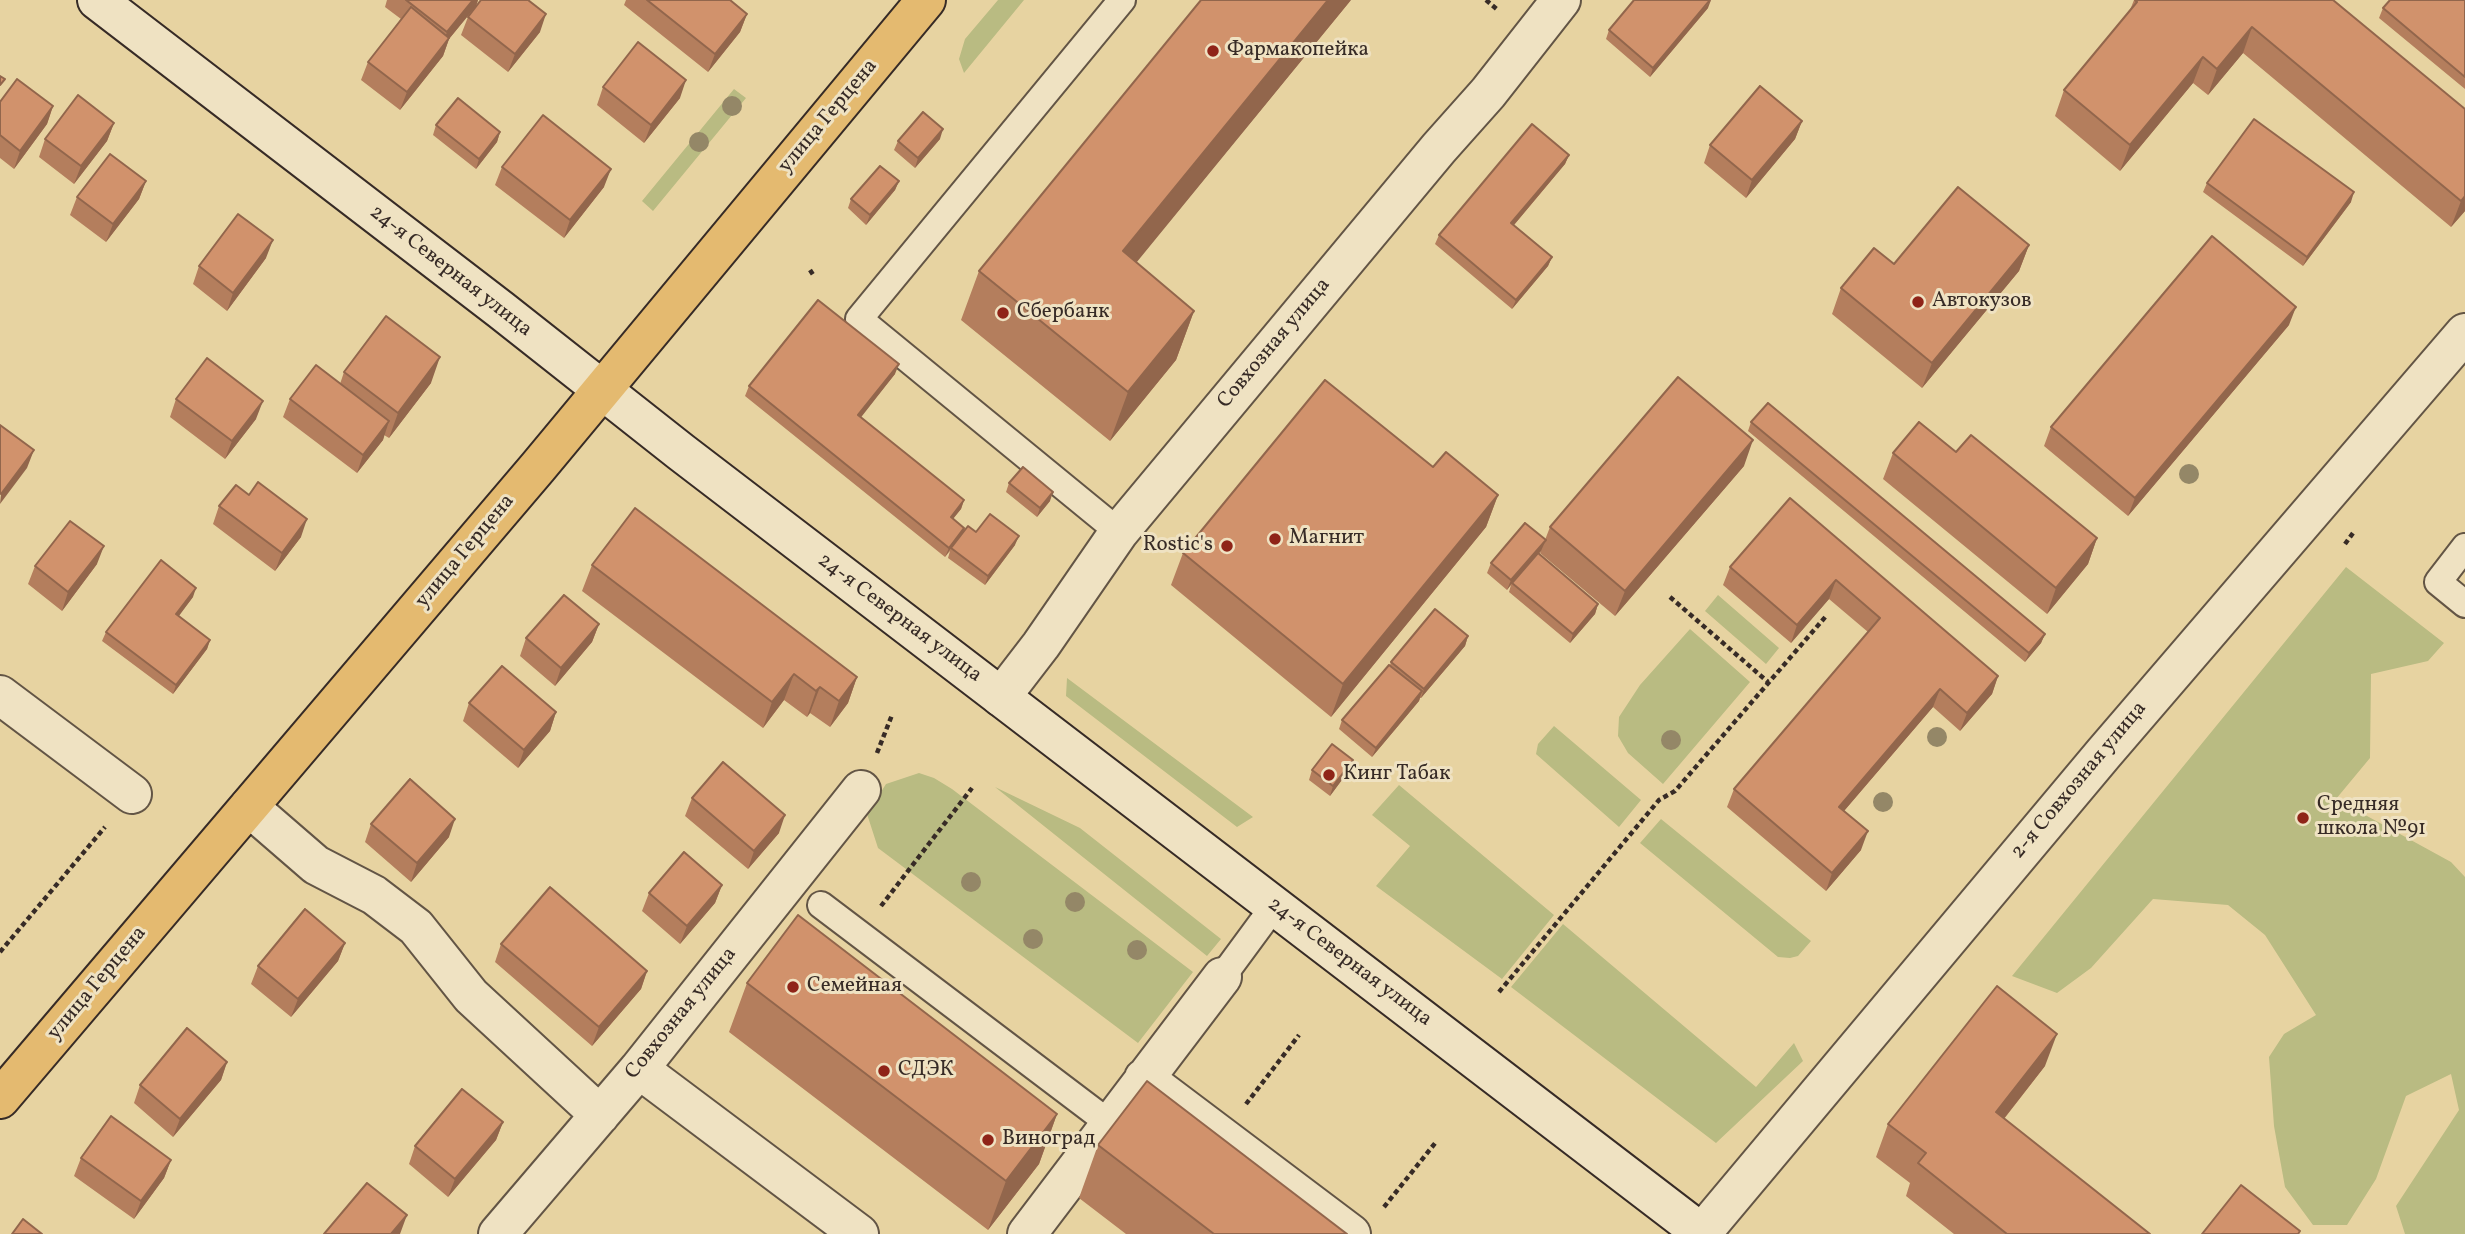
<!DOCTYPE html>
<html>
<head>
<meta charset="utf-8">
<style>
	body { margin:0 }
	canvas { display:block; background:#e7d3a1 }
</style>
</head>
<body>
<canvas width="2465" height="1234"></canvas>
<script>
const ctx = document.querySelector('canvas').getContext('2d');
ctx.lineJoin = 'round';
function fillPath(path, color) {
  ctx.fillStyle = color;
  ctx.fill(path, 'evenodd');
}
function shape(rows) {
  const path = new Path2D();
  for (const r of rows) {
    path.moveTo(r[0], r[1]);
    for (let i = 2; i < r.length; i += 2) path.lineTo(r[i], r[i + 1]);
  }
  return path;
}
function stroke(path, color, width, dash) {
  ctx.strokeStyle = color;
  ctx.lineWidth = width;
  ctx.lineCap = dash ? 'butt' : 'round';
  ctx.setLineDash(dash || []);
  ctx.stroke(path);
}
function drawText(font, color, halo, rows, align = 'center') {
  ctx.font = font + ' Vollkorn,serif';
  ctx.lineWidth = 6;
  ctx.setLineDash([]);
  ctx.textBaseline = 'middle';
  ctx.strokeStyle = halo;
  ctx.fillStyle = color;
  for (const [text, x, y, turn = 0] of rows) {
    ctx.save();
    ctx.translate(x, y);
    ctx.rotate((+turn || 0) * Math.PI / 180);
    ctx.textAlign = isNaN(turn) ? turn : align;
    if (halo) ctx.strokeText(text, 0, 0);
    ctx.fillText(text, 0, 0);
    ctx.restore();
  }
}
const green = shape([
	[998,0,1024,0,964,73,959,59,965,39],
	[734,89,746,98,653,211,642,201],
	[2346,567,2444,643,2428,661,2371,674,2370,758,2336,799,2451,862,2465,877,2465,1234,2405,1234,2396,1206,2459,1110,2451,1074,2406,1096,2376,1179,2347,1225,2313,1225,2285,1187,2274,1126,2269,1057,2284,1034,2316,1015,2265,935,2228,905,2153,899,2091,968,2057,993,2012,976],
	[1718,595,1779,648,1766,664,1705,611],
	[1690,629,1750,682,1663,784,1628,753,1618,736,1619,717,1640,685],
	[1067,678,1253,817,1237,827,1066,696],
	[1554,726,1641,800,1619,827,1536,754,1538,744],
	[919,773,934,778,952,789,1193,972,1138,1043,878,848,867,814,886,784],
	[1399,785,1554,915,1502,979,1376,886,1410,846,1372,815],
	[995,787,1080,828,1221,939,1207,956],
	[1661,819,1811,941,1798,956,1790,958,1778,957,1640,843],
	[1563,924,1756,1087,1794,1043,1803,1061,1716,1143,1511,987]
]);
const path = shape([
	[1486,0,1499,11],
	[810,270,814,276],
	[2345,544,2353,533],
	[1670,597,1768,682],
	[877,753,892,715],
	[881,906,972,788],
	[0,952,105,827],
	[1499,992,1659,800,1675,791,1827,615],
	[1246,1104,1299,1035],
	[1384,1207,1436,1142]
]);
const lane = shape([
	[1119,532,859,319,1122,0],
	[2465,547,2438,582,2465,604],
	[821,905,1109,1123],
	[1222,977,1275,905]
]);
const street = shape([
	[0,695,132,794],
	[1001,697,1041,645,1119,532,1439,148,1488,93,1561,0],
	[249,807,316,865,374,895,416,927,471,996,600,1115],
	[639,1069,859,1234],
	[1144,1078,1351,1234],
	[498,1234,639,1069,861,790],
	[1027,1234,1222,977],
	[1701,1234,2104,753,2465,333]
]);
const secondary = shape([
	[97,0,501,310,681,452,1703,1234]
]);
const primary = shape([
	[0,1099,538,467,926,0]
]);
const trees = [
	[732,106],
	[699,142],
	[2189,474],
	[1937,737],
	[1671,740],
	[1883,802],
	[971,882],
	[1075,902],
	[1033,939],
	[1137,950]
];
const wall = shape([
	[387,0,478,0,476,6,449,39,443,56,400,110,361,80,368,62,401,19,385,7],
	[626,0,730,0,747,14,740,32,708,72,624,5],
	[1351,0,1136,262,1194,311,1176,360,1110,441,961,320,979,271],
	[2134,0,2333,0,2465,109,2465,211,2451,227,2243,53,2208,95,2193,83,2120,171,2055,116,2064,90,2130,10],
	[2465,0,2465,89,2379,18,2383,8],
	[1708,8,1650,77,1606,39,1609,30],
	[468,17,540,32,508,72,461,35],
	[603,87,680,98,644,143,597,105],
	[0,102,53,106,47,124,14,169,0,158],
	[1802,121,1795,139,1746,198,1704,163,1710,145],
	[114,123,107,141,74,184,39,157,45,139],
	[436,125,500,132,497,142,476,169,433,135],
	[940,139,915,168,894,150,898,141],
	[1569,155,1565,164,1514,225,1552,257,1548,266,1512,309,1435,244,1439,235],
	[502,167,604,187,564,238,495,185],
	[146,181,139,199,106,242,70,215,77,197],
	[899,181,895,190,866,225,848,208,851,199],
	[2207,183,2351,202,2303,266,2203,192],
	[2029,245,2019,271,1922,388,1832,314,1841,288,1894,264],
	[266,258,227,311,193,284,199,266],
	[2289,325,2128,516,2044,446,2051,427],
	[344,372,431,383,389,438,384,435,383,440,357,473,283,417,290,399,340,384],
	[895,374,860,417,964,500,961,509,953,519,964,528,963,533,976,532,1015,545,985,585,948,558,950,551,945,557,745,396,749,386],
	[176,399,256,419,225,459,170,417],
	[1751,422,2045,634,2041,643,2025,662,1748,431],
	[1956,452,2097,538,2088,564,2047,614,1883,479,1893,453],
	[1744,466,1615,616,1540,553,1541,551,1539,553,1598,604,1595,614,1570,643,1509,592,1511,585,1507,590,1487,573,1491,563,1545,540,1550,527],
	[1433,467,1498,495,1486,527,1331,717,1171,585,1183,553],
	[1009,483,1050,501,1037,517,1006,492],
	[1790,498,1998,676,1992,694,1960,731,1933,707,1844,811,1861,850,1826,891,1727,807,1734,789,1868,632,1829,599,1791,643,1723,585,1730,567],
	[219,506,301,537,275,571,213,524],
	[97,564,62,611,28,584,35,566],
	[592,565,857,677,848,703,830,727,810,713,807,717,784,700,763,728,582,591],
	[193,597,178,616,210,640,207,649,173,694,102,641,106,632],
	[599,624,592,642,555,686,520,656,526,638],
	[1468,636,1465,646,1421,698,1420,698,1419,701,1372,757,1339,729,1342,720,1390,665,1391,662],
	[469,703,556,712,550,731,518,768,463,721],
	[1353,760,1350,769,1330,796,1309,780,1312,770],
	[692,798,779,833,748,869,685,816],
	[371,824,449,837,411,882,365,842],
	[722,885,715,903,680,944,642,911,649,893],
	[345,943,338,961,291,1017,251,984,258,966],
	[501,944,647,971,641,989,592,1046,495,962],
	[747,983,1057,1114,1039,1164,988,1230,729,1032],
	[227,1062,221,1080,173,1137,134,1103,140,1085],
	[2045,1066,2004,1119,2150,1234,1954,1234,1906,1196,1910,1183,1876,1157,1888,1124],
	[503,1122,496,1140,448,1197,409,1164,415,1146],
	[1098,1145,1347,1234,1126,1234,1079,1198],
	[81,1158,171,1160,164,1178,134,1219,74,1176]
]);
const shadedWall = shape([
	[473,0,478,0,476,6,449,39,443,56,400,110,407,92,441,49,447,32],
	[1328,0,1351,0,1105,301,1123,251],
	[1711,0,1708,8,1650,77,1653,68],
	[546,14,540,32,508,72,515,54],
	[747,14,740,32,708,72,715,54],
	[2252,27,2243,53,2208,95,2217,69],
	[2203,57,2193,83,2120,171,2130,145],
	[686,80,680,98,644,143,651,125],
	[53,106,47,124,14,169,20,151],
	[1802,121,1795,139,1746,198,1752,180],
	[114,123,107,141,74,184,81,166],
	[943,129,940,139,915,168,918,158],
	[500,132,497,142,476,169,479,159],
	[1569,155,1565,164,1508,232,1511,223],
	[611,169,604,187,564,238,570,220],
	[146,181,139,199,106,242,113,224],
	[899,181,895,190,866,225,870,215],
	[2354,192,2351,202,2303,266,2307,257],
	[2465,196,2465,211,2451,227,2461,201],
	[273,240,266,258,227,311,233,293],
	[2029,245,2019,271,1922,388,1932,363],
	[1552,257,1548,266,1512,309,1516,300],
	[2296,307,2289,325,2128,516,2135,498],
	[1194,311,1176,360,1110,441,1128,392],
	[440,357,431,383,389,438,398,413],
	[899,364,895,374,855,425,858,415],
	[263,401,256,419,225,459,232,441],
	[389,421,383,440,357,473,363,455],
	[1753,440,1744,466,1615,616,1625,591],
	[34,450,27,468,0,504,1,494],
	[1053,492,1050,501,1037,517,1040,508],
	[1498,495,1486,527,1331,717,1343,684],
	[964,500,961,509,947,526,951,517],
	[307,519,301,537,275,571,282,553],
	[964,528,961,537,951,548,945,557,949,548],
	[1019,536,1015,545,985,585,988,576],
	[2097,538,2088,564,2047,614,2056,588],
	[1545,542,1541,551,1513,583,1512,583,1507,590,1511,580],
	[104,546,97,564,62,611,68,592],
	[1836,580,1829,599,1791,643,1797,625],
	[196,588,193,597,173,624,176,614],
	[1598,604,1595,614,1570,643,1573,634],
	[599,624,592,642,555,686,561,668],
	[2045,634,2041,643,2025,662,2029,653],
	[1468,636,1465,646,1421,698,1424,689],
	[210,640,207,649,173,694,176,685],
	[794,674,784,700,763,728,772,702],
	[1998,676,1992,694,1960,731,1967,713],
	[857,677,848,703,830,727,839,701],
	[820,687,810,713,807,717,816,691],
	[1940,689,1933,707,1832,825,1839,807],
	[1422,691,1419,701,1372,757,1376,748],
	[556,712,550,731,518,768,524,750],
	[1353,760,1350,769,1330,796,1333,786],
	[785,815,779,833,748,869,754,851],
	[455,819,449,837,411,882,417,863],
	[1868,831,1861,850,1826,891,1832,873],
	[722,885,715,903,680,944,687,926],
	[345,943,338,961,291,1017,298,999],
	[647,971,641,989,592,1046,599,1027],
	[2057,1034,2045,1066,1984,1144,1996,1112],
	[227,1062,221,1080,173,1137,180,1119],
	[1057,1114,1039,1164,988,1230,1006,1181],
	[503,1122,496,1140,448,1197,455,1179],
	[171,1160,164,1178,134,1219,141,1201],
	[407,1215,400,1234,391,1234]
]);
const building = shape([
	[406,0,473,0,447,32,406,0],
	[481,0,528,0,546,14,515,54,468,17,481,0],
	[647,0,730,0,747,14,715,54,647,0],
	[1201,0,1328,0,1123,251,1194,311,1128,392,979,271,1201,0],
	[1634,0,1710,0,1653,68,1609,30,1634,0],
	[2135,0,2333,0,2465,109,2465,196,2461,201,2252,27,2217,69,2203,57,2130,145,2064,90,2137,2,2135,0],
	[2390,0,2465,0,2465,77,2383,8,2390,0],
	[411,7,449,38,407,92,368,62,411,7],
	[638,42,686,80,651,125,603,87,638,42],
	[0,76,5,79,0,85,0,76],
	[17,79,53,106,20,151,0,135,0,102,17,79],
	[1760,86,1802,121,1752,180,1710,145,1760,86],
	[78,95,114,123,81,166,45,139,78,95],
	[458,98,500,132,479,159,436,125,458,98],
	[923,112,943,129,918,158,898,141,923,112],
	[543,115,611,169,570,220,502,167,543,115],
	[2254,119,2354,192,2307,257,2207,183,2254,119],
	[1532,124,1569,155,1511,223,1552,257,1516,300,1439,235,1532,124],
	[110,154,146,181,113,224,77,197,110,154],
	[880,166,899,181,870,215,851,199,880,166],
	[1958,187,2029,245,1932,363,1841,288,1874,248,1894,264,1958,187],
	[238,214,273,240,233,293,199,266,238,214],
	[2212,236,2296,307,2135,498,2051,427,2212,236],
	[818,300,899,364,858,415,964,500,951,517,964,528,949,548,749,386,818,300],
	[386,316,440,357,398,413,344,372,386,316],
	[207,358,263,401,232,441,176,399,207,358],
	[316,365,389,421,363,455,290,399,316,365],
	[1678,377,1753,440,1625,591,1550,527,1678,377],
	[1325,380,1433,467,1446,452,1498,495,1343,684,1183,553,1325,380],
	[1768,403,2045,634,2029,653,1751,422,1768,403],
	[1919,422,1956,452,1971,435,2097,538,2056,588,1893,453,1919,422],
	[0,425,34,450,1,494,0,493,0,425],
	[1023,467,1053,492,1040,508,1009,483,1023,467],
	[258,482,307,519,282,553,219,506,236,485,249,495,258,482],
	[1790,498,1998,676,1967,713,1940,689,1839,807,1868,831,1832,873,1734,789,1880,618,1836,580,1797,625,1730,567,1790,498],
	[635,508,857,677,839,701,820,687,816,691,794,674,772,702,592,565,635,508],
	[990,514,1019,536,988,576,951,548,968,526,976,532,990,514],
	[70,521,104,546,68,592,35,566,70,521],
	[1525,523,1546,540,1511,580,1491,563,1525,523],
	[1538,553,1598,604,1573,634,1512,583,1538,553],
	[161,560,196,588,176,614,210,640,176,685,106,632,161,560],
	[564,595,599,624,561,668,526,638,564,595],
	[1435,609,1468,636,1424,689,1391,662,1435,609],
	[1389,665,1422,691,1376,748,1342,720,1389,665],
	[502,666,556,712,524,750,469,703,502,666],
	[1332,744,1353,760,1333,786,1312,770,1332,744],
	[723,762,785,815,754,851,692,798,723,762],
	[410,779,455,819,417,863,371,824,410,779],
	[684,852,722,885,687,926,649,893,684,852],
	[550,887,647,971,599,1027,501,944,550,887],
	[305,909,345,943,298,999,258,966,305,909],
	[798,915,1057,1114,1006,1181,747,983,798,915],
	[1997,986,2057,1034,1996,1112,2150,1234,2007,1234,1918,1163,1926,1153,1888,1124,1997,986],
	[187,1028,227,1062,180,1119,140,1085,187,1028],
	[1147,1081,1347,1234,1214,1234,1098,1145,1147,1081],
	[462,1089,503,1122,455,1179,415,1146,462,1089],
	[111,1116,171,1160,141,1201,81,1158,111,1116],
	[367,1183,407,1215,391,1234,324,1234,367,1183],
	[2241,1185,2300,1231,2298,1234,2202,1234,2241,1185],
	[23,1219,42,1234,12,1234,23,1219]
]);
const markers = [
	[1213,51,7,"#8f2418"],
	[1918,302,7,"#8f2418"],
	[1003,313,7,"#8f2418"],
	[1275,539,7,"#8f2418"],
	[1227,546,7,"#8f2418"],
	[1329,775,7,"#8f2418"],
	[2303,818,7,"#8f2418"],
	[793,987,7,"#8f2418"],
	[884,1071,7,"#8f2418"],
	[988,1140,7,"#8f2418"]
];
const poiNames = [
	["Фармакопейка",1227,51],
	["Автокузов",1932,302],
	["Сбербанк",1017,313],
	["Магнит",1289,539],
	["Rostic's",1213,546,"right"],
	["Кинг Табак",1343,775],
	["Средняя",2317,806],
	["школа №91",2317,830],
	["Семейная",807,987],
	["СДЭК",898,1071],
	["Виноград",1002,1140]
];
const streetNames = [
	["улица Герцена",829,117,-50],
	["24-я Северная улица",450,272,38],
	["Совхозная улица",1275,344,-50],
	["улица Герцена",466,552,-50],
	["24-я Северная улица",899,619,37],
	["2-я Совхозная улица",2080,781,-50],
	["24-я Северная улица",1349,963,37],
	["улица Герцена",98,984,-50],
	["Совхозная улица",682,1014,-51]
];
fillPath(green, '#b9bb82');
stroke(lane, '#635545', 30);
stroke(street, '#635545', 42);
stroke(secondary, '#372b26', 42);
stroke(primary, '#372b26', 42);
stroke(path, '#372b26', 4.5, [5, 3.5]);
stroke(lane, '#efe2c2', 26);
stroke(street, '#efe2c2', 38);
stroke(secondary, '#efe2c2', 38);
stroke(primary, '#e4ba70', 38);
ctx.fillStyle = '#948767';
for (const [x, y] of trees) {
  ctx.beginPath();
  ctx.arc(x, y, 10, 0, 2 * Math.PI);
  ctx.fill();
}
fillPath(wall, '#b47e5d');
fillPath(shadedWall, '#92664c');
fillPath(building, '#d1926c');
stroke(building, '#92664c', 2);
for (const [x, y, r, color] of markers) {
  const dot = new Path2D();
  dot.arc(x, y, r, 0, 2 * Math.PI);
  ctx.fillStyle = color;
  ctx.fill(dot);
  stroke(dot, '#efe2c2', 2.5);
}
drawText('21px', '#372b26', '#efe2c2', poiNames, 'left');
drawText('21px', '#372b26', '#efe2c2', streetNames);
</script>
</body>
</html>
